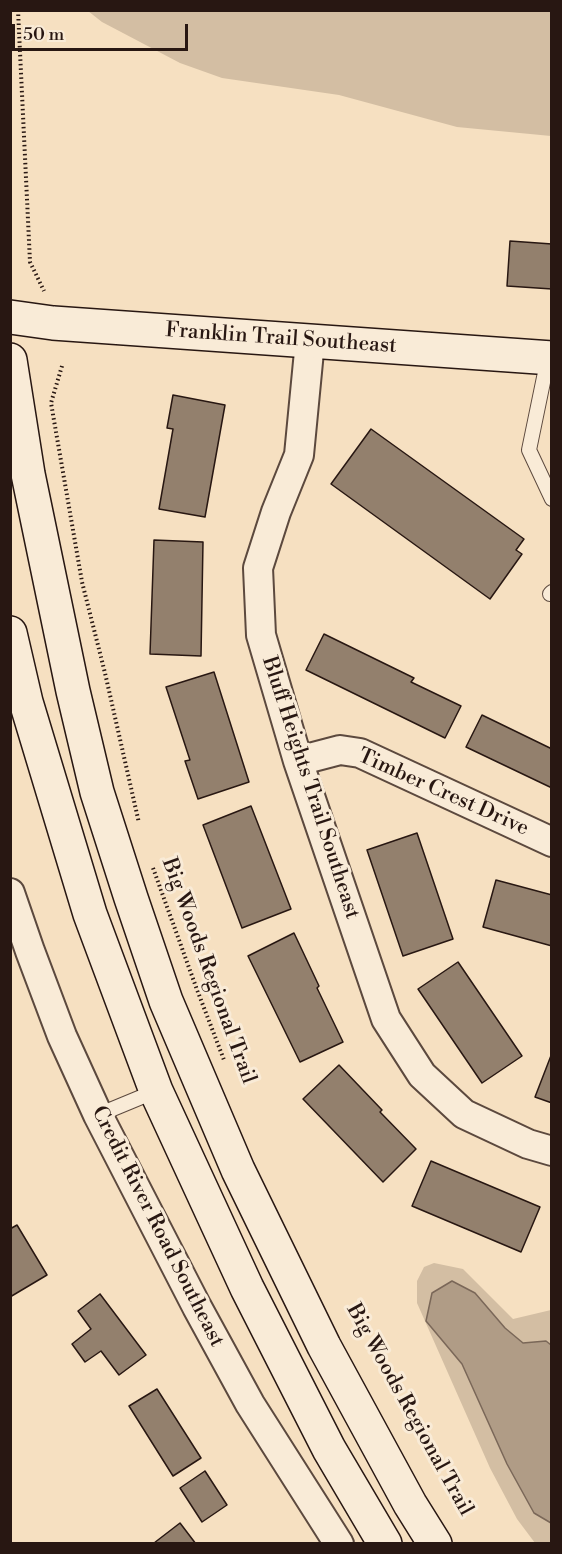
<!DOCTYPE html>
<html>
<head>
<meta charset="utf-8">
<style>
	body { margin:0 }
	#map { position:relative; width:562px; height:1554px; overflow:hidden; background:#f6e0c1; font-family:"Libre Bodoni",serif }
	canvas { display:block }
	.frame { position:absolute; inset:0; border:12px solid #281712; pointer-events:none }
	.scale { position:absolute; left:12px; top:24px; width:176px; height:27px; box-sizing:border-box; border:3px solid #281712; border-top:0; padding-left:8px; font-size:18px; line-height:21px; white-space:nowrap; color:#281712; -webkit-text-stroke:4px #f9ebd7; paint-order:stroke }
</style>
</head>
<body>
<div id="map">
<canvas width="562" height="1554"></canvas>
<div class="frame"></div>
<div class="scale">50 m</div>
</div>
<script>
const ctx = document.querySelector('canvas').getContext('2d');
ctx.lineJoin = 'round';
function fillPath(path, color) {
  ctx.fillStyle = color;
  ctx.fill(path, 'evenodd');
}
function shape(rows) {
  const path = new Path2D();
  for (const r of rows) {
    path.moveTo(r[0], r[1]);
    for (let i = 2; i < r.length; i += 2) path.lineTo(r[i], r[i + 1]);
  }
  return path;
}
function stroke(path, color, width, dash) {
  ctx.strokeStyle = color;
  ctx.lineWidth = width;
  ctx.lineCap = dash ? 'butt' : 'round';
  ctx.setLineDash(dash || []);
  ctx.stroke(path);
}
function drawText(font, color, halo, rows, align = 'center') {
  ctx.font = font + ' "Libre Bodoni",serif';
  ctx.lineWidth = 6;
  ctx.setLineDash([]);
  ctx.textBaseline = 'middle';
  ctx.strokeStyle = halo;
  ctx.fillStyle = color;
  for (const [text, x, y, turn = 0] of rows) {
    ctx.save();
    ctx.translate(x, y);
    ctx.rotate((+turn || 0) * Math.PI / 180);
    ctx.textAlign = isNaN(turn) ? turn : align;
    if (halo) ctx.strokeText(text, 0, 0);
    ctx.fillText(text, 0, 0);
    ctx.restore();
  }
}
const green = shape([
	[88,11,551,11,551,136,457,127,339,95,222,78,180,63,102,22],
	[434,1263,463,1269,513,1319,551,1310,551,1345,546,1341,523,1343,505,1328,475,1293,426,1321,462,1364,507,1464,534,1513,551,1523,551,1543,535,1543,517,1519,490,1468,417,1303,417,1281,424,1267]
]);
const water = shape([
	[452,1281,475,1293,505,1328,523,1343,546,1341,551,1345,551,1523,534,1513,507,1464,462,1364,426,1321,432,1293,452,1281]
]);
const building = shape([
	[510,241,552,244,552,289,507,286,510,241],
	[173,395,225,405,205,517,159,509,173,429,167,428,173,395],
	[371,429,524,539,516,550,522,554,490,599,331,484,371,429],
	[154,540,203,542,201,656,150,654,154,540],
	[324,634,414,678,411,682,461,706,445,738,306,670,324,634],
	[214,672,249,782,198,799,185,761,190,760,166,687,214,672],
	[482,715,552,749,552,788,466,747,482,715],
	[251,806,291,909,242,928,203,825,251,806],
	[417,833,453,939,403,956,367,850,417,833],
	[496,880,552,895,552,946,483,927,496,880],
	[294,933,319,986,317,988,343,1042,300,1062,248,956,294,933],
	[458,962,522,1056,482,1083,418,989,458,962],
	[552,1053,552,1103,535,1097,552,1053],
	[339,1065,382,1110,380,1112,416,1149,383,1182,303,1099,339,1065],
	[431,1161,540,1207,521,1252,412,1206,431,1161],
	[17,1225,47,1275,10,1297,10,1229,17,1225],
	[100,1294,146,1355,119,1375,101,1351,85,1362,72,1344,91,1329,78,1311,100,1294],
	[157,1389,201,1458,173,1476,129,1406,157,1389],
	[205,1471,227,1505,202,1522,180,1488,205,1471],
	[180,1523,196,1544,155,1544,154,1543,180,1523]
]);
const path = shape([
	[18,10,30,262,44,291],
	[62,366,51,403,82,582,105,673,139,823],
	[153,868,196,987,224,1060]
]);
const lane = shape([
	[548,358,529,450,552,499],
	[550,594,552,592],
	[98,1115,156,1091]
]);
const street = shape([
	[310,341,299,455,276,512,258,568,261,635,298,761,386,1019,422,1075,464,1114,528,1144,552,1151],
	[298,761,340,750,360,753,552,842],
	[10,893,30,951,62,1036,98,1115,197,1307,250,1404,339,1544]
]);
const secondary = shape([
	[10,317,53,323,552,358],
	[10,360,28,474,73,691,97,792,131,898,166,1001,238,1170,324,1346,410,1504,435,1544],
	[10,633,26,702,90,914,156,1091,247,1288,329,1449,385,1544]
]);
const streetNames = [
	["Franklin Trail Southeast",281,339,4],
	["Bluff Heights Trail Southeast",310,788,72],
	["Timber Crest Drive",443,793,24],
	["Big Woods Regional Trail",208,971,70],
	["Credit River Road Southeast",157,1227,63],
	["Big Woods Regional Trail",409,1410,61]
];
fillPath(green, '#d3bea3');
fillPath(water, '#b09c86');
stroke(water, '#7a6758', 1.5);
fillPath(building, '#93806d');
stroke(building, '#281712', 1.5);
stroke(lane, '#5c493e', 16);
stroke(street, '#5c493e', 32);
stroke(secondary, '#281712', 36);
stroke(path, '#281712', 4, [1.5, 3]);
stroke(lane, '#f9ebd7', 14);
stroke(street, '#f9ebd7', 28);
stroke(secondary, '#f9ebd7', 33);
drawText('21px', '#281712', '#f9ebd7', streetNames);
</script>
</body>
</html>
